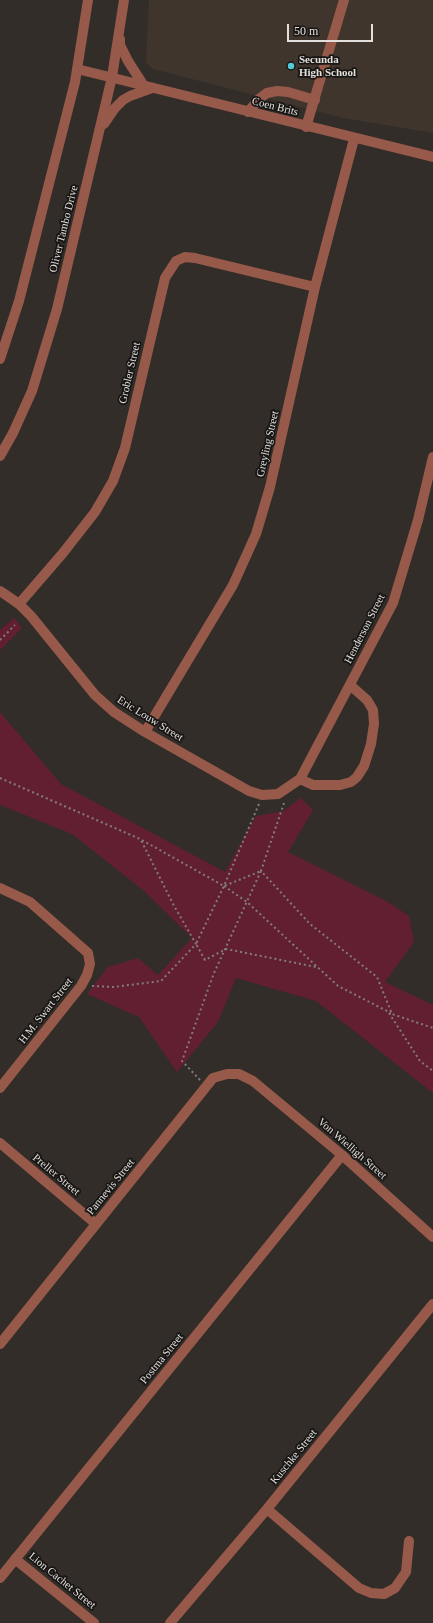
<!DOCTYPE html>
<html>
<head>
<meta charset="utf-8">
<style>
	body { margin:0 }
	#map { position:relative; width:433px; height:1623px; overflow:hidden; background:#322d29; font-family:Georgia,serif }
	canvas { display:block }
	.scale { position:absolute; left:287px; top:24px; width:86px; height:18px; box-sizing:border-box; border:2px solid #e2dfdc; border-top:0; padding-left:5px; font-size:12px; line-height:14px; white-space:nowrap; color:#e2dfdc; -webkit-text-stroke:3px #181614; paint-order:stroke }
</style>
</head>
<body>
<div id="map">
<canvas width="433" height="1623"></canvas>
<div class="scale">50 m</div>
</div>
<script>
const ctx = document.querySelector('canvas').getContext('2d');
ctx.lineJoin = 'round';
function fillPath(path, color) {
  ctx.fillStyle = color;
  ctx.fill(path, 'evenodd');
}
function shape(rows) {
  const path = new Path2D();
  for (const r of rows) {
    path.moveTo(r[0], r[1]);
    for (let i = 2; i < r.length; i += 2) path.lineTo(r[i], r[i + 1]);
  }
  return path;
}
function stroke(path, color, width, dash) {
  ctx.strokeStyle = color;
  ctx.lineWidth = width;
  ctx.lineCap = dash ? 'butt' : 'round';
  ctx.setLineDash(dash || []);
  ctx.stroke(path);
}
function drawText(font, color, halo, rows, align = 'center') {
  ctx.font = font + ' Georgia,serif';
  ctx.lineWidth = 3.5;
  ctx.setLineDash([]);
  ctx.textBaseline = 'middle';
  ctx.strokeStyle = halo;
  ctx.fillStyle = color;
  for (const [text, x, y, turn = 0] of rows) {
    ctx.save();
    ctx.translate(x, y);
    ctx.rotate((+turn || 0) * Math.PI / 180);
    ctx.textAlign = isNaN(turn) ? turn : align;
    if (halo) ctx.strokeText(text, 0, 0);
    ctx.fillText(text, 0, 0);
    ctx.restore();
  }
}
const built = shape([
	[149,0,433,0,433,133,343,118,153,69,146,62]
]);
const green = shape([
	[14,618,22,628,0,650,0,630],
	[0,712,61,784,225,872,256,816,283,811,301,798,313,810,288,852,388,902,409,916,414,942,385,982,433,1005,433,1093,316,1001,236,978,218,1022,177,1072,139,1017,87,994,108,967,138,958,158,975,192,938,143,890,72,834,0,805]
]);
const path = shape([
	[0,640,15,625],
	[0,778,140,839,224,886,261,871],
	[284,803,261,871,310,924,377,977,392,1014,433,1028],
	[259,804,224,886,196,944,205,960,226,949,316,967],
	[224,886,247,902,338,986,391,1013],
	[92,986,114,987,161,981,196,944,173,904,141,840],
	[389,1013,420,1061,433,1071],
	[200,1080,182,1061,214,973,261,871]
]);
const minor = shape([
	[120,39,120,45,128,61,144,86],
	[77,69,433,157],
	[248,112,259,99,267,93,277,91,288,92,315,100],
	[104,124,115,108,123,100,130,96,152,88],
	[306,127,344,0],
	[0,359,19,301,75,82,88,0],
	[0,456,13,433,32,391,57,309,112,77,124,0],
	[0,591,19,604,31,616,95,695,114,712,145,732,249,791,262,795,278,794,300,779,393,603,418,520,433,457],
	[19,604,63,553,95,512,113,481,125,448,165,278,176,261,185,257,195,258,315,287],
	[145,732,233,585,256,534,270,487,315,287,354,139],
	[300,779,313,785,340,785,351,782,357,777,364,766,371,744,374,724,373,710,367,700,350,685],
	[0,888,30,902,88,953,90,964,87,975,81,986,0,1088],
	[0,1143,96,1224],
	[0,1344,213,1078,227,1074,239,1074,253,1081,342,1155,433,1237],
	[267,1509,359,1588,371,1593,384,1594,395,1588,406,1572,409,1541],
	[15,1559,94,1623],
	[0,1578,342,1155],
	[170,1623,267,1509,433,1304]
]);
const markers = [
	[291,66,4,"#52cbd9"]
];
const poiNames = [
	["Secunda",299,60],
	["High School",299,73]
];
const streetNames = [
	["Coen Brits",275,107,14],
	["Oliver Tambo Drive",64,229,-76],
	["Grobler Street",130,373,-77],
	["Greyling Street",268,444,-77],
	["Henderson Street",365,629,-63],
	["Eric Louw Street",150,719,32],
	["H.M. Swart Street",46,1011,-52],
	["Von Wielligh Street",352,1149,41],
	["Preller Street",56,1175,40],
	["Pannevis Street",111,1187,-51],
	["Postma Street",162,1359,-51],
	["Kuschke Street",294,1457,-51],
	["Lion Cachet Street",62,1581,39]
];
fillPath(built, '#3f352c');
fillPath(green, '#621f31');
stroke(path, '#827d7a', 2, [2, 3]);
stroke(minor, '#975a4a', 10);
for (const [x, y, r, color] of markers) {
  const dot = new Path2D();
  dot.arc(x, y, r, 0, 2 * Math.PI);
  ctx.fillStyle = color;
  ctx.fill(dot);
  stroke(dot, '#181614', 1.5);
}
drawText('bold 11px', '#e2dfdc', '#181614', poiNames, 'left');
drawText('11px', '#e2dfdc', '#181614', streetNames);
</script>
</body>
</html>
